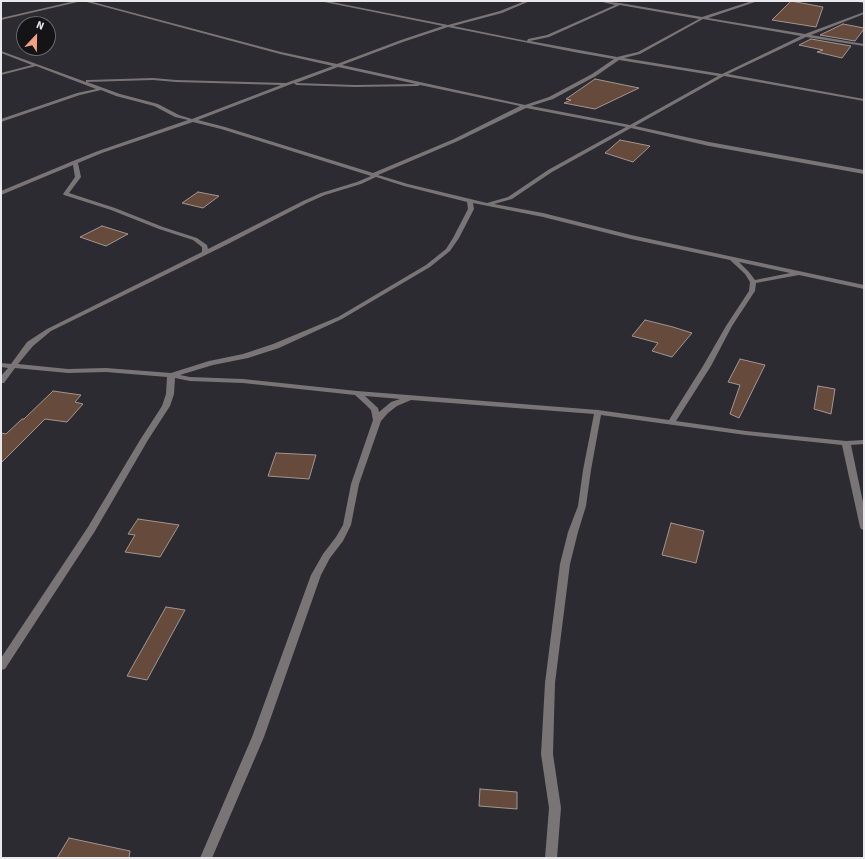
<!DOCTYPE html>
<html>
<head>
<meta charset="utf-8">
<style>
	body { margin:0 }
	#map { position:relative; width:865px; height:859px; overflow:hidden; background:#2c2b32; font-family:"Source Sans 3",sans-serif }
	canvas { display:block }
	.frame { position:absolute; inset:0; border:2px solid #e9e8ed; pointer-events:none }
	.north { position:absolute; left:16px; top:16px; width:40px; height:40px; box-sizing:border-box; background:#141417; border:1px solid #69696d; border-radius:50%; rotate:22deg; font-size:11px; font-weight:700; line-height:16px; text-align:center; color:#e9e8ed }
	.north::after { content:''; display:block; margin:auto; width:14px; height:18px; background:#f3a082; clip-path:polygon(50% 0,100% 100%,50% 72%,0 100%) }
</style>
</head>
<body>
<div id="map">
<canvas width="865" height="859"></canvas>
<div class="frame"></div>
<div class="north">N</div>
</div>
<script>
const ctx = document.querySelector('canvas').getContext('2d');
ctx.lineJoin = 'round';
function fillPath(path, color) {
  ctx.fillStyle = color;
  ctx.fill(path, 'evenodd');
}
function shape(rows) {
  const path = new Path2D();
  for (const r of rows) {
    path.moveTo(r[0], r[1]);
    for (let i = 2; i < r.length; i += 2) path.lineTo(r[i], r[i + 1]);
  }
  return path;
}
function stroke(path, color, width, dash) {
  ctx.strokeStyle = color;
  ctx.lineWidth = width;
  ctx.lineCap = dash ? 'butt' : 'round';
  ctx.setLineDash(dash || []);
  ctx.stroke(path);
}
const building = shape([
	[791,1,823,7,816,27,772,20,791,1],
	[843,24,864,28,864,29,855,41,820,35,843,24],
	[811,39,851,46,842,58,817,52,823,50,799,45,811,39],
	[595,79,639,88,595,109,564,103,571,100,566,99,595,79],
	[620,140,650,146,633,162,605,153,620,140],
	[198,192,219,196,203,208,182,203,198,192],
	[102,226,128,234,106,246,80,237,102,226],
	[645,320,673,327,692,333,672,357,652,351,658,343,632,336,645,320],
	[740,359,765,365,739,418,730,414,740,385,728,382,740,359],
	[818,386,835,389,831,414,814,409,818,386],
	[53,391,81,395,75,402,83,404,67,422,45,419,1,463,1,433,6,434,22,419,24,419,53,391],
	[276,453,316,455,309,479,268,476,276,453],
	[138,519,179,525,160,557,125,552,135,535,128,534,138,519],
	[671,523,704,531,696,563,662,555,671,523],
	[166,607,185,610,147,680,127,676,166,607],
	[480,789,517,792,517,809,479,806,480,789],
	[69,838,130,851,129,858,57,858,69,838]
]);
const street = shape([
	[75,1,82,1,1,20,1,18,75,1],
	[83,1,89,1,281,52,337,64,401,40,443,26,319,1,327,1,448,25,500,11,525,1,530,1,502,13,453,26,527,41,528,39,547,35,615,5,598,1,620,3,702,17,752,1,758,1,708,18,805,34,864,12,864,14,811,35,864,44,864,46,806,37,728,74,864,99,864,101,724,76,635,126,709,142,864,170,864,174,709,146,631,128,552,172,512,199,494,204,543,213,631,235,864,285,864,289,799,275,756,283,755,291,732,326,711,366,676,421,746,431,846,441,864,440,864,444,851,445,864,507,864,530,861,529,860,527,842,445,746,435,601,415,591,470,586,506,578,532,570,564,555,683,553,754,561,808,557,858,545,858,549,808,541,754,545,683,560,564,568,532,578,506,583,470,594,414,411,400,397,406,388,413,381,421,359,484,351,525,343,541,330,558,321,575,264,737,212,858,200,858,252,737,311,575,323,554,336,537,343,525,351,484,373,420,371,410,366,405,355,395,243,383,190,381,175,378,174,394,170,406,148,440,95,531,5,669,1,670,1,658,88,527,140,440,162,406,166,394,167,377,106,372,68,373,15,368,4,383,1,383,1,376,8,368,1,367,1,363,11,364,27,342,47,329,202,252,202,247,193,240,159,229,111,210,64,195,63,194,75,177,73,165,1,195,1,191,73,161,98,151,188,120,175,117,154,106,116,96,101,90,80,95,1,122,1,119,77,93,96,89,36,66,1,75,1,73,32,65,1,53,1,51,86,82,86,80,88,80,153,78,176,80,286,83,333,66,280,54,83,1],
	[620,5,699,19,638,52,617,57,530,41,549,37,620,5],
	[703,19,801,36,722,74,624,58,640,54,703,19],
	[448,27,579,53,614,59,592,74,549,97,525,105,342,65,403,42,448,27],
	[619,60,718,76,630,125,531,106,553,99,596,76,619,60],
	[338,67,416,84,355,85,296,83,338,67],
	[153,80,176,82,281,85,192,119,179,115,158,104,120,94,87,82,153,80],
	[294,83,296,85,355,87,418,86,420,85,520,106,454,139,373,173,225,127,198,120,294,83],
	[526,108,626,127,548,170,508,197,487,203,408,184,378,175,458,141,526,108],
	[193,122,221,129,371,176,357,182,321,193,303,201,208,249,207,245,197,238,163,227,115,208,69,193,81,177,78,163,102,153,193,122],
	[376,177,404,186,467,202,468,209,453,238,446,249,426,265,338,317,273,344,243,354,209,361,171,373,106,368,68,369,18,364,33,346,51,331,228,244,307,203,325,195,361,184,376,177],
	[473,203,543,217,631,239,730,260,745,274,750,282,749,291,726,326,703,366,669,420,598,410,357,391,243,379,190,377,180,375,213,365,248,358,279,348,342,319,430,267,450,251,459,238,474,209,473,203],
	[739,262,790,273,755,280,749,272,739,262],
	[365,396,400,399,391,402,379,412,378,408,365,396],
	[857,1,864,1,864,3,858,2,857,1]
]);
fillPath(building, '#664a3b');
stroke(building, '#a19792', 1);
fillPath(street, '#797475');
</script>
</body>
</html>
